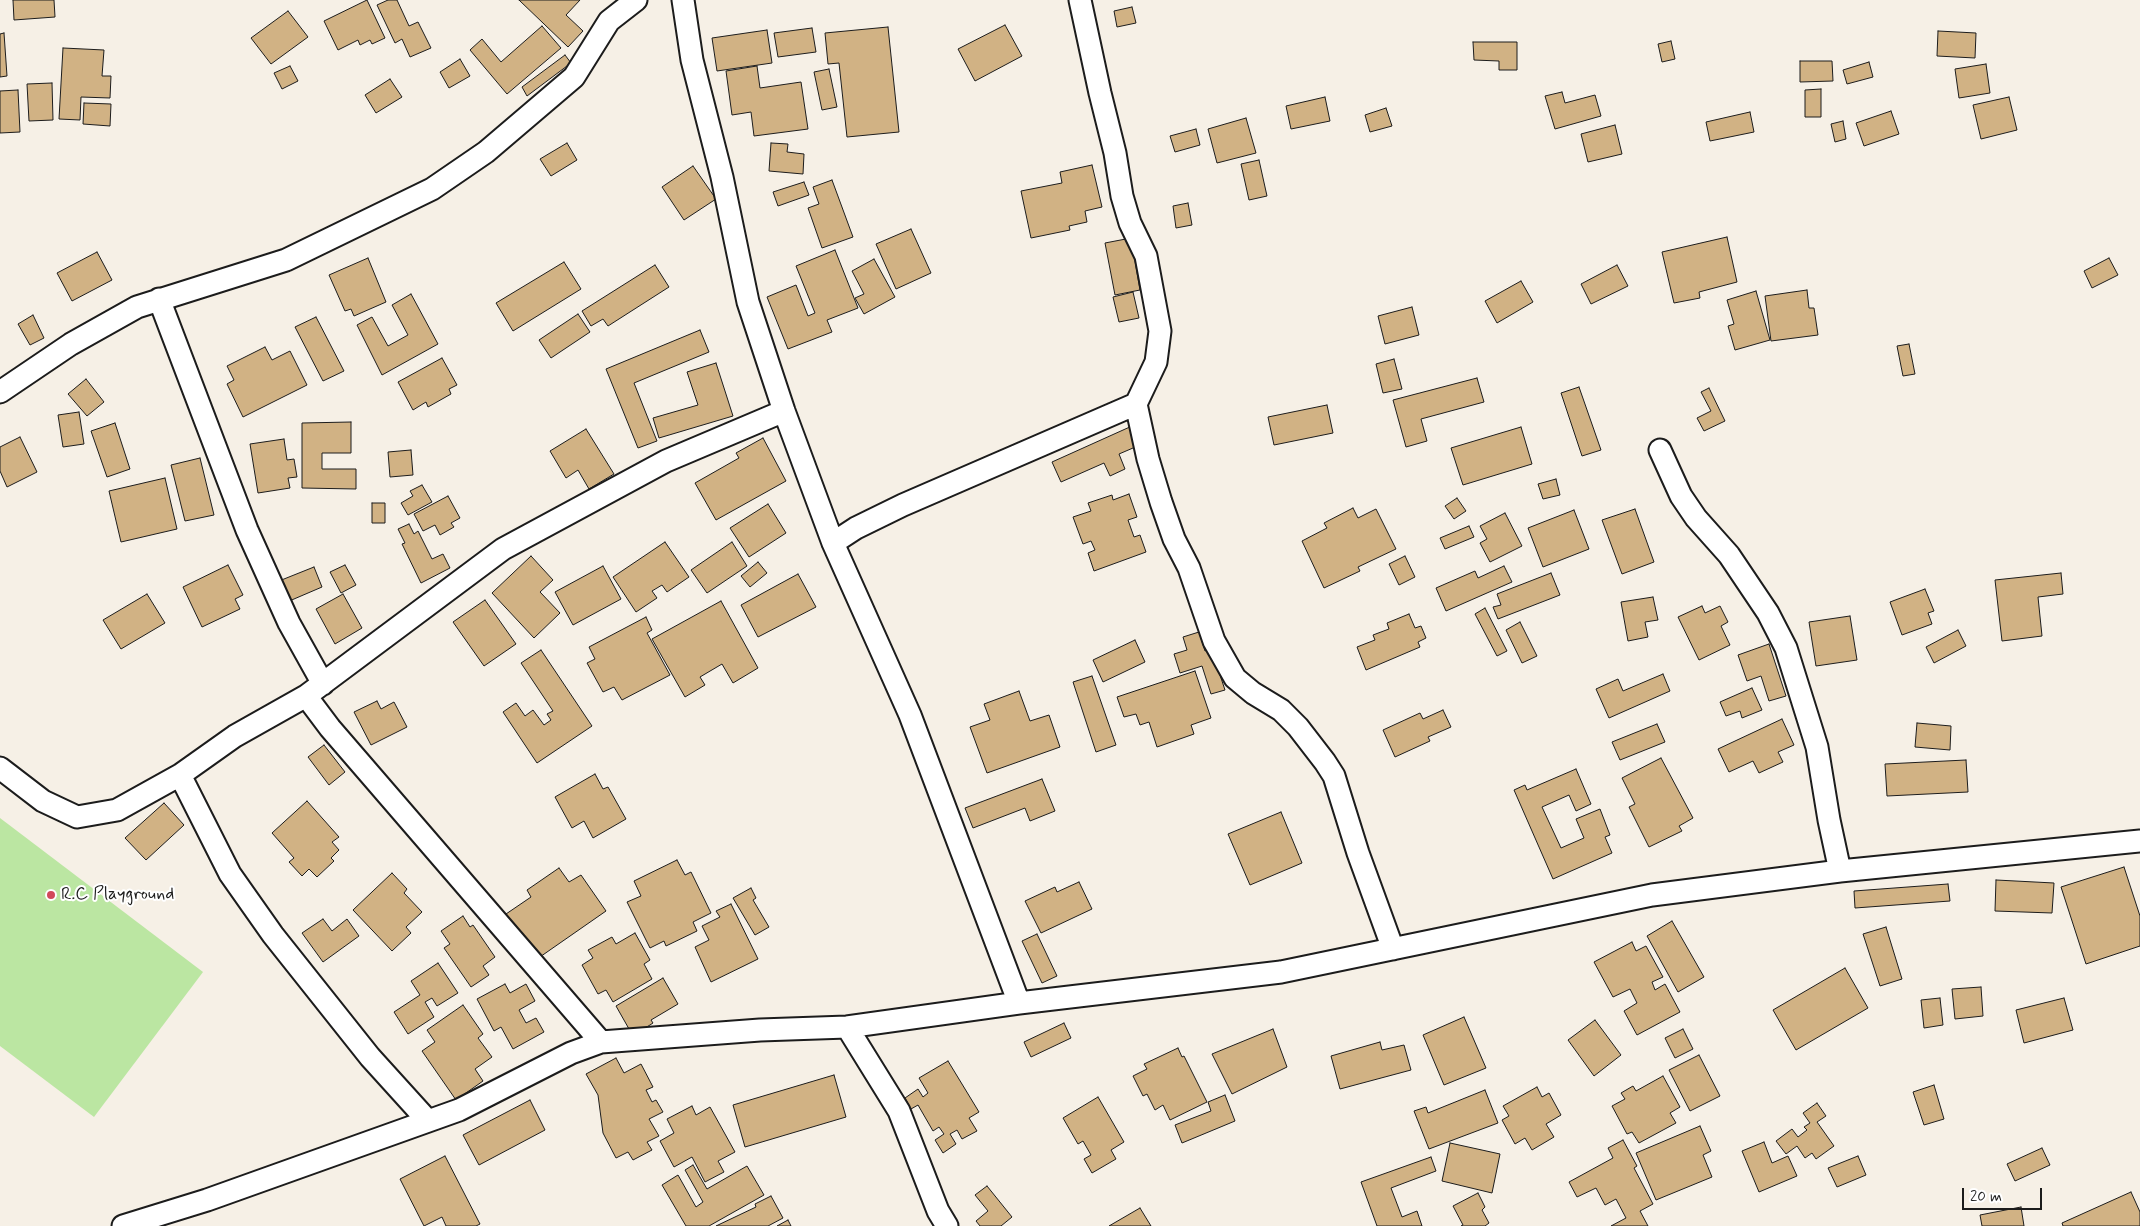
<!DOCTYPE html>
<html>
<head>
<meta charset="utf-8">
<style>
	body { margin:0 }
	#map { position:relative; width:2140px; height:1226px; overflow:hidden; background:#f6f0e6; font-family:Mynerve,sans-serif }
	canvas { display:block }
	.scale { position:absolute; left:1962px; top:1188px; width:80px; height:22px; box-sizing:border-box; border:2px solid #1c1c1c; border-top:0; padding-left:6px; font-size:15px; line-height:18px; white-space:nowrap; color:#1c1c1c; -webkit-text-stroke:4px #fff; paint-order:stroke }
</style>
</head>
<body>
<div id="map">
<canvas width="2140" height="1226"></canvas>
<div class="scale">20 m</div>
</div>
<script>
const ctx = document.querySelector('canvas').getContext('2d');
ctx.lineJoin = 'round';
function fillPath(path, color) {
  ctx.fillStyle = color;
  ctx.fill(path, 'evenodd');
}
function shape(rows) {
  const path = new Path2D();
  for (const r of rows) {
    path.moveTo(r[0], r[1]);
    for (let i = 2; i < r.length; i += 2) path.lineTo(r[i], r[i + 1]);
  }
  return path;
}
function stroke(path, color, width, dash) {
  ctx.strokeStyle = color;
  ctx.lineWidth = width;
  ctx.lineCap = dash ? 'butt' : 'round';
  ctx.setLineDash(dash || []);
  ctx.stroke(path);
}
function drawText(font, color, halo, rows, align = 'center') {
  ctx.font = font + ' Mynerve,sans-serif';
  ctx.lineWidth = 4;
  ctx.setLineDash([]);
  ctx.textBaseline = 'middle';
  ctx.strokeStyle = halo;
  ctx.fillStyle = color;
  for (const [text, x, y, turn = 0] of rows) {
    ctx.save();
    ctx.translate(x, y);
    ctx.rotate((+turn || 0) * Math.PI / 180);
    ctx.textAlign = isNaN(turn) ? turn : align;
    if (halo) ctx.strokeText(text, 0, 0);
    ctx.fillText(text, 0, 0);
    ctx.restore();
  }
}
const green = shape([
	[0,818,203,972,94,1117,0,1046]
]);
const building = shape([
	[13,0,54,0,55,17,14,20,13,0],
	[367,0,385,38,372,44,370,40,360,45,358,40,338,50,324,21,367,0],
	[388,0,397,0,409,26,418,22,431,48,410,57,402,39,395,43,377,5,388,0],
	[519,0,580,0,566,15,583,31,568,47,519,0],
	[1132,7,1136,23,1117,27,1114,11,1132,7],
	[288,11,308,37,271,64,251,38,288,11],
	[1005,25,1022,56,975,81,958,49,1005,25],
	[542,26,561,48,507,94,470,50,482,39,501,62,542,26],
	[888,27,899,132,847,137,839,63,828,64,825,33,888,27],
	[812,28,816,52,778,57,774,33,812,28],
	[767,30,772,63,717,71,712,38,767,30],
	[1938,31,1976,33,1975,58,1937,56,1938,31],
	[4,33,7,76,0,77,0,34,4,33],
	[1671,41,1675,59,1662,62,1658,44,1671,41],
	[1473,42,1517,42,1517,70,1499,70,1499,61,1474,60,1473,42],
	[63,48,104,50,102,76,111,76,110,98,81,97,80,120,59,119,63,48],
	[565,55,571,63,527,96,522,87,565,55],
	[460,59,470,76,449,88,440,72,460,59],
	[1800,61,1832,61,1833,81,1800,82,1800,61],
	[1869,62,1873,77,1847,84,1843,70,1869,62],
	[1986,64,1990,93,1959,98,1955,69,1986,64],
	[290,66,298,81,282,89,274,73,290,66],
	[757,66,760,88,801,82,808,129,754,136,751,112,732,115,726,71,757,66],
	[829,69,837,107,822,110,814,72,829,69],
	[390,79,402,97,376,113,365,95,390,79],
	[52,83,53,120,29,121,27,84,52,83],
	[1821,89,1821,117,1805,117,1805,90,1821,89],
	[18,90,20,132,0,133,0,91,18,90],
	[1562,92,1565,103,1595,95,1601,116,1555,129,1545,96,1562,92],
	[1325,97,1330,121,1291,129,1286,106,1325,97],
	[2009,97,2017,130,1981,139,1973,105,2009,97],
	[84,103,111,104,110,126,83,124,84,103],
	[1386,108,1392,126,1370,132,1365,115,1386,108],
	[1891,111,1899,134,1864,146,1856,123,1891,111],
	[1750,112,1754,132,1710,141,1706,122,1750,112],
	[1246,118,1256,153,1217,163,1208,129,1246,118],
	[1843,121,1846,139,1835,142,1831,124,1843,121],
	[1615,125,1622,154,1588,162,1581,134,1615,125],
	[1196,129,1200,145,1175,152,1170,136,1196,129],
	[567,143,577,160,551,176,540,159,567,143],
	[771,143,788,144,787,152,804,154,803,174,769,171,771,143],
	[1259,160,1267,196,1249,200,1241,164,1259,160],
	[1092,165,1102,207,1085,211,1087,222,1069,226,1070,230,1031,238,1021,191,1062,183,1060,172,1092,165],
	[693,166,716,199,684,220,662,187,693,166],
	[832,180,853,237,822,248,808,208,819,204,813,187,832,180],
	[804,182,809,195,778,206,773,192,804,182],
	[1188,203,1192,225,1176,228,1173,206,1188,203],
	[911,229,931,273,896,289,876,244,911,229],
	[1727,237,1737,282,1699,292,1700,298,1674,303,1662,252,1727,237],
	[1131,238,1140,290,1115,295,1105,243,1131,238],
	[835,250,858,308,827,320,832,332,788,349,767,297,796,285,808,316,815,313,796,266,835,250],
	[97,252,112,280,72,301,57,273,97,252],
	[368,258,386,302,354,316,351,309,345,311,329,275,368,258],
	[2109,258,2118,275,2092,288,2084,271,2109,258],
	[874,259,895,297,864,314,855,298,864,294,852,271,874,259],
	[564,262,581,289,513,331,496,303,564,262],
	[655,265,669,287,608,326,603,319,591,326,582,311,655,265],
	[1617,265,1628,286,1591,304,1581,284,1617,265],
	[1521,281,1533,302,1497,323,1485,301,1521,281],
	[1807,290,1809,308,1814,308,1818,335,1771,341,1765,296,1807,290],
	[1756,291,1770,340,1735,350,1728,326,1734,324,1727,300,1756,291],
	[1133,292,1139,318,1119,322,1113,297,1133,292],
	[411,294,438,344,382,375,357,325,372,317,388,346,408,335,392,305,411,294],
	[1412,307,1419,335,1385,344,1378,316,1412,307],
	[578,314,590,332,551,358,539,340,578,314],
	[33,315,44,338,30,345,18,324,33,315],
	[316,317,344,371,323,381,295,327,316,317],
	[700,330,709,352,634,383,657,441,638,448,606,369,700,330],
	[1909,344,1915,374,1903,376,1897,346,1909,344],
	[265,347,272,360,290,351,307,385,243,417,227,384,234,380,227,366,265,347],
	[442,358,457,385,449,389,451,394,428,407,426,402,413,410,398,382,442,358],
	[1394,359,1402,389,1383,393,1376,364,1394,359],
	[716,363,733,416,659,438,653,418,698,405,687,372,716,363],
	[1477,378,1484,402,1421,419,1427,441,1406,447,1393,400,1477,378],
	[86,379,104,402,87,416,68,394,86,379],
	[1579,387,1601,450,1582,456,1561,393,1579,387],
	[1709,388,1725,421,1704,431,1697,418,1711,411,1701,392,1709,388],
	[1327,405,1333,433,1274,445,1268,417,1327,405],
	[79,412,84,444,63,447,58,415,79,412],
	[351,422,351,453,322,453,322,469,356,469,356,489,302,488,302,423,351,422],
	[115,423,130,469,107,477,91,431,115,423],
	[1132,426,1140,445,1119,454,1125,469,1110,476,1104,463,1061,482,1052,462,1132,426],
	[1521,427,1532,464,1463,485,1451,448,1521,427],
	[586,429,614,474,589,489,578,470,566,478,550,451,586,429],
	[20,437,37,472,7,487,0,471,0,447,20,437],
	[763,438,786,481,716,520,695,483,739,458,736,453,763,438],
	[284,439,287,460,294,459,297,477,288,478,290,488,258,493,250,444,284,439],
	[411,450,413,475,390,477,388,452,411,450],
	[200,458,214,515,185,521,171,465,200,458],
	[165,478,177,529,121,542,109,491,165,478],
	[1556,479,1560,495,1543,499,1538,484,1556,479],
	[422,485,432,502,408,515,401,503,413,496,410,491,422,485],
	[1129,494,1137,517,1128,520,1134,537,1140,535,1146,552,1094,571,1088,553,1095,550,1091,541,1083,544,1073,517,1091,511,1088,503,1112,495,1113,500,1129,494],
	[448,496,460,518,451,523,454,527,440,535,435,525,423,531,414,514,448,496],
	[1457,498,1466,511,1454,519,1445,506,1457,498],
	[372,503,385,503,385,523,372,523,372,503],
	[768,504,786,533,749,557,730,528,768,504],
	[1353,508,1358,518,1376,509,1396,549,1358,567,1360,571,1324,588,1302,541,1327,528,1324,523,1353,508],
	[1635,509,1654,562,1622,574,1602,520,1635,509],
	[1574,510,1589,549,1543,567,1528,528,1574,510],
	[1505,513,1522,546,1490,562,1480,543,1487,539,1480,526,1505,513],
	[409,524,414,534,418,531,432,559,443,554,450,568,421,583,402,544,405,543,398,529,409,524],
	[1469,526,1474,537,1445,549,1440,538,1469,526],
	[665,542,689,577,667,592,662,585,652,591,657,598,636,612,613,577,665,542],
	[732,542,747,566,707,593,691,570,732,542],
	[531,556,553,580,540,592,560,613,534,638,492,593,531,556],
	[1405,556,1415,577,1399,585,1389,564,1405,556],
	[758,562,767,573,750,587,741,576,758,562],
	[228,565,243,595,235,599,240,609,202,627,183,587,228,565],
	[345,565,356,585,341,593,330,572,345,565],
	[603,566,621,599,573,625,555,592,603,566],
	[1504,566,1512,582,1446,611,1436,588,1475,571,1478,578,1504,566],
	[314,567,322,587,287,602,279,581,314,567],
	[1551,573,1560,595,1498,619,1493,607,1501,605,1497,594,1551,573],
	[2061,573,2063,594,2038,597,2042,636,2002,641,1995,580,2061,573],
	[798,574,816,607,758,637,741,605,798,574],
	[1925,589,1934,611,1928,613,1932,624,1902,635,1890,602,1925,589],
	[147,594,165,623,121,649,103,620,147,594],
	[343,594,362,628,335,644,316,609,343,594],
	[1653,597,1658,620,1645,622,1648,637,1628,641,1621,602,1653,597],
	[485,600,516,644,484,666,453,622,485,600],
	[721,601,758,668,733,683,722,664,700,677,705,685,685,697,652,639,721,601],
	[1702,606,1705,613,1720,606,1728,622,1721,626,1730,645,1699,660,1678,617,1702,606],
	[1485,608,1507,651,1497,656,1475,614,1485,608],
	[1409,614,1415,628,1421,626,1426,638,1418,642,1420,647,1366,670,1357,647,1375,640,1373,635,1389,629,1387,623,1409,614],
	[1850,616,1857,660,1816,666,1809,622,1850,616],
	[646,617,652,630,647,633,670,675,622,700,614,687,603,692,587,663,595,659,589,647,646,617],
	[1520,622,1537,656,1522,663,1506,630,1520,622],
	[1958,630,1966,646,1934,663,1926,647,1958,630],
	[1199,632,1205,651,1211,648,1225,690,1211,694,1202,666,1180,673,1174,654,1187,650,1183,637,1199,632],
	[1135,640,1145,662,1103,682,1093,660,1135,640],
	[1769,644,1786,696,1769,701,1761,676,1747,681,1738,655,1769,644],
	[541,650,592,726,537,763,503,712,516,703,525,716,533,710,544,725,551,720,547,714,553,711,521,663,541,650],
	[1195,671,1211,718,1191,725,1194,734,1157,747,1149,722,1140,725,1136,714,1124,717,1117,697,1195,671],
	[1663,674,1670,691,1609,718,1596,689,1618,679,1623,691,1663,674],
	[1092,676,1116,745,1096,752,1073,682,1092,676],
	[1752,688,1762,710,1742,718,1740,711,1726,716,1720,702,1752,688],
	[1019,691,1030,721,1049,715,1060,747,987,773,970,727,990,720,984,704,1019,691],
	[377,701,381,709,394,702,407,727,371,745,354,712,377,701],
	[1443,710,1451,727,1428,737,1430,741,1395,757,1383,730,1420,713,1423,719,1443,710],
	[1782,719,1794,745,1778,752,1783,762,1759,773,1753,761,1729,772,1718,749,1782,719],
	[1917,723,1951,726,1950,750,1915,747,1917,723],
	[1657,724,1665,742,1620,760,1612,742,1657,724],
	[324,745,345,772,329,785,308,757,324,745],
	[1661,758,1693,818,1679,826,1682,831,1649,847,1629,807,1635,804,1622,778,1661,758],
	[1966,760,1968,792,1887,796,1885,764,1966,760],
	[1576,769,1591,804,1576,811,1569,795,1542,807,1561,848,1584,838,1576,819,1600,809,1610,835,1605,837,1612,853,1553,879,1514,790,1525,785,1527,790,1576,769],
	[595,774,603,789,608,787,626,819,593,838,584,821,572,828,555,797,595,774],
	[1042,779,1055,811,1030,821,1025,808,973,828,965,808,1042,779],
	[307,801,339,837,332,842,339,850,331,858,334,861,317,877,309,869,302,876,289,862,294,858,272,833,307,801],
	[164,803,184,825,146,860,125,838,164,803],
	[1281,812,1302,863,1250,885,1228,834,1281,812],
	[677,860,685,875,691,872,711,913,693,922,697,931,666,946,664,941,650,948,627,902,641,896,634,881,677,860],
	[2124,867,2140,916,2140,946,2086,964,2061,887,2124,867],
	[559,868,569,882,581,875,606,911,537,959,506,914,531,897,527,890,559,868],
	[392,873,407,889,404,893,422,912,406,927,411,933,392,951,353,910,392,873],
	[1996,880,2054,883,2052,913,1995,911,1996,880],
	[1079,882,1092,909,1041,933,1025,901,1055,887,1057,892,1079,882],
	[1948,884,1950,901,1855,908,1854,891,1948,884],
	[751,888,756,898,753,900,769,927,755,935,733,898,751,888],
	[731,904,758,959,711,982,695,947,709,940,702,926,720,917,716,911,731,904],
	[463,916,470,927,473,925,495,957,483,966,489,975,471,987,444,948,450,944,441,931,463,916],
	[323,919,332,931,347,919,359,936,323,962,302,933,323,919],
	[1672,921,1704,977,1678,992,1647,936,1672,921],
	[1886,927,1902,979,1880,986,1863,934,1886,927],
	[635,933,650,960,644,964,652,979,613,1002,606,990,598,994,582,965,593,958,588,950,612,937,616,944,635,933],
	[1037,934,1057,976,1042,983,1022,941,1037,934],
	[1632,942,1636,951,1646,946,1663,977,1652,982,1655,990,1665,984,1680,1012,1637,1035,1624,1011,1637,1003,1630,989,1613,997,1594,962,1632,942],
	[438,963,458,993,437,1006,432,998,425,1002,434,1017,408,1034,394,1012,420,995,411,981,438,963],
	[1845,968,1868,1008,1796,1050,1773,1010,1845,968],
	[663,978,678,1004,651,1020,653,1023,633,1036,616,1006,663,978],
	[505,984,510,993,526,984,535,1001,519,1010,526,1023,536,1018,544,1032,513,1049,501,1027,494,1031,477,999,505,984],
	[1981,987,1983,1016,1955,1019,1952,989,1981,987],
	[1940,998,1943,1025,1924,1028,1921,1000,1940,998],
	[2064,998,2073,1030,2024,1043,2016,1010,2064,998],
	[463,1005,483,1034,478,1038,492,1057,475,1069,483,1081,456,1100,422,1051,435,1042,427,1030,463,1005],
	[1464,1017,1486,1068,1444,1085,1423,1035,1464,1017],
	[1595,1020,1621,1055,1594,1076,1568,1040,1595,1020],
	[1064,1023,1071,1038,1031,1057,1024,1042,1064,1023],
	[1273,1029,1287,1067,1232,1094,1212,1054,1273,1029],
	[1683,1029,1693,1049,1675,1058,1665,1038,1683,1029],
	[1380,1042,1382,1050,1404,1045,1411,1070,1340,1089,1331,1056,1380,1042],
	[1178,1048,1182,1057,1184,1056,1207,1102,1170,1120,1163,1105,1155,1110,1147,1094,1143,1096,1133,1076,1147,1069,1144,1064,1178,1048],
	[1699,1055,1720,1096,1690,1111,1669,1070,1699,1055],
	[616,1058,624,1073,641,1064,653,1087,646,1090,652,1102,656,1100,663,1112,649,1119,659,1136,647,1142,652,1150,633,1160,628,1152,616,1158,603,1133,598,1095,586,1074,616,1058],
	[948,1061,979,1112,969,1118,977,1131,962,1139,957,1130,950,1134,956,1144,943,1153,935,1140,944,1134,939,1127,933,1131,918,1105,911,1109,905,1098,918,1089,923,1097,928,1093,919,1078,948,1061],
	[834,1075,846,1117,745,1147,733,1105,834,1075],
	[1663,1076,1680,1107,1670,1113,1676,1123,1639,1143,1632,1132,1627,1134,1612,1106,1625,1099,1621,1093,1633,1086,1636,1091,1663,1076],
	[1934,1085,1944,1119,1924,1125,1913,1092,1934,1085],
	[1537,1087,1542,1097,1549,1093,1561,1115,1546,1124,1554,1137,1532,1150,1525,1138,1515,1144,1502,1120,1509,1116,1503,1106,1537,1087],
	[1485,1090,1498,1123,1429,1149,1414,1111,1426,1107,1428,1113,1485,1090],
	[1225,1095,1235,1121,1182,1143,1175,1125,1211,1111,1208,1102,1225,1095],
	[1098,1097,1124,1142,1111,1150,1116,1159,1092,1173,1084,1159,1091,1155,1083,1141,1078,1144,1063,1118,1098,1097],
	[530,1100,545,1130,479,1165,463,1135,530,1100],
	[1817,1103,1826,1116,1817,1122,1834,1146,1816,1159,1812,1153,1805,1158,1797,1146,1786,1154,1776,1141,1792,1129,1798,1137,1807,1130,1804,1127,1810,1123,1803,1113,1817,1103],
	[692,1106,696,1115,710,1107,735,1152,718,1161,724,1172,705,1182,692,1157,674,1167,660,1141,674,1133,667,1119,692,1106],
	[1700,1126,1711,1151,1703,1155,1712,1177,1656,1200,1636,1153,1700,1126],
	[1623,1140,1637,1166,1634,1168,1653,1204,1640,1211,1648,1226,1611,1226,1626,1218,1616,1199,1605,1205,1596,1188,1577,1197,1569,1182,1613,1158,1608,1148,1623,1140],
	[1764,1142,1772,1163,1788,1156,1797,1176,1759,1192,1742,1151,1764,1142],
	[1450,1143,1500,1154,1492,1193,1442,1181,1450,1143],
	[2042,1148,2050,1165,2015,1181,2007,1164,2042,1148],
	[445,1156,480,1224,476,1226,446,1226,442,1217,424,1226,400,1179,445,1156],
	[1858,1156,1866,1175,1837,1187,1828,1168,1858,1156],
	[1431,1157,1436,1171,1391,1188,1402,1217,1417,1211,1422,1226,1377,1226,1361,1182,1431,1157],
	[693,1165,707,1189,747,1166,764,1195,709,1226,686,1226,662,1185,678,1175,696,1207,703,1202,685,1170,693,1165],
	[987,1186,1012,1217,1001,1226,980,1226,976,1221,988,1211,975,1195,987,1186],
	[2131,1192,2140,1212,2140,1226,2063,1226,2062,1223,2131,1192],
	[1478,1193,1485,1207,1482,1210,1489,1223,1485,1226,1461,1226,1463,1225,1453,1206,1478,1193],
	[771,1196,783,1218,768,1226,716,1226,756,1207,755,1204,771,1196],
	[2021,1207,2024,1226,1982,1226,1980,1215,2021,1207],
	[1140,1208,1151,1226,1109,1226,1140,1208],
	[788,1220,791,1226,777,1226,788,1220]
]);
const street = shape([
	[683,0,692,60,722,177,748,302,784,411,833,543,910,715,1019,1003],
	[159,299,247,530,289,623,323,684],
	[0,392,71,344,137,307,286,260,432,189,486,152,574,77,609,21,636,0],
	[1136,404,1148,459,1161,502,1174,539,1189,568,1214,641,1235,678,1253,693,1281,710,1298,727,1325,762,1334,776,1358,853,1393,949],
	[1660,450,1681,496,1696,518,1729,555,1768,613,1786,648,1817,747,1829,820,1840,871],
	[833,543,856,528,903,505,1136,404,1156,362,1160,331,1146,256,1130,223,1122,196,1115,153,1100,93,1080,0],
	[306,696,330,728,601,1042],
	[0,768,43,801,77,817,117,810,180,775,235,736,306,696,503,549,666,461,784,411],
	[180,775,230,874,273,935,370,1057,428,1121],
	[847,1027,899,1111,938,1211,947,1226],
	[123,1226,207,1200,459,1110,571,1053,601,1042,760,1030,847,1027,1019,1003,1281,972,1652,895,1840,871,2140,841]
]);
const markers = [
	[51,895,5,"#d1495b"]
];
const poiNames = [
	["R.C Playground",61,895]
];
fillPath(green, '#bbe6a2');
fillPath(building, '#d1b284');
stroke(building, '#1c1c1c', 1);
stroke(street, '#1c1c1c', 25);
stroke(street, '#fff', 21);
for (const [x, y, r, color] of markers) {
  const dot = new Path2D();
  dot.arc(x, y, r, 0, 2 * Math.PI);
  ctx.fillStyle = color;
  ctx.fill(dot);
  stroke(dot, '#fff', 2);
}
drawText('18px', '#1c1c1c', '#fff', poiNames, 'left');
</script>
</body>
</html>
